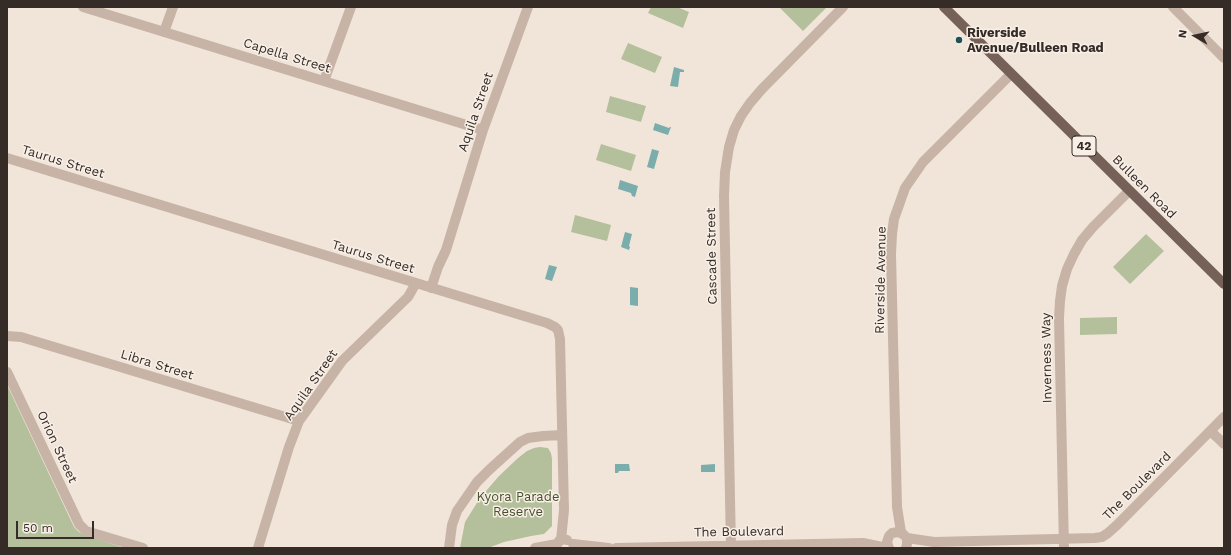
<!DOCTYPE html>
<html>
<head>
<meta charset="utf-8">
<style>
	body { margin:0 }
	#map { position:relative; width:1231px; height:555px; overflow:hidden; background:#f1e5da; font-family:"Work Sans",sans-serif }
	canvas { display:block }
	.frame { position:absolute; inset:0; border:8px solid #352b27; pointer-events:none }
	.north { position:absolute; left:1175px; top:16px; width:40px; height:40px; -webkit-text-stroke:3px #f8efe6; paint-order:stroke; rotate:279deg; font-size:11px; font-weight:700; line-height:16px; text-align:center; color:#352b27 }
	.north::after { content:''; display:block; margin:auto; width:14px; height:18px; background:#352b27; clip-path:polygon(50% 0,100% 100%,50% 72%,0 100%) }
	.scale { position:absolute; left:16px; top:521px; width:78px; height:18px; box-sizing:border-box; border:2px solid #352b27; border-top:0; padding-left:5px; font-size:12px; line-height:14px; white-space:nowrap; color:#352b27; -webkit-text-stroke:3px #f8efe6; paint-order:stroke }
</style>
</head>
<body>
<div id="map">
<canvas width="1231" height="555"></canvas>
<div class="frame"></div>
<div class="north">N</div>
<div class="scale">50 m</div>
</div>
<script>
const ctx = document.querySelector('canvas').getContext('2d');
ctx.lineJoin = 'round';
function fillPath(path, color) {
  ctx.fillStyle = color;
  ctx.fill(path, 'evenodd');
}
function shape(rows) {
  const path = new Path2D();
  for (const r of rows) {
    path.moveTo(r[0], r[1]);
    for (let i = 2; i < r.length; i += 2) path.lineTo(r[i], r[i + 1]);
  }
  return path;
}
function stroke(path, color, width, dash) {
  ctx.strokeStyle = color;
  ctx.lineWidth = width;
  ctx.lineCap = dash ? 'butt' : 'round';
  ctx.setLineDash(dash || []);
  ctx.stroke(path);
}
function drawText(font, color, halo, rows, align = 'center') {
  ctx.font = font + ' "Work Sans",sans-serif';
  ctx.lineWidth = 3;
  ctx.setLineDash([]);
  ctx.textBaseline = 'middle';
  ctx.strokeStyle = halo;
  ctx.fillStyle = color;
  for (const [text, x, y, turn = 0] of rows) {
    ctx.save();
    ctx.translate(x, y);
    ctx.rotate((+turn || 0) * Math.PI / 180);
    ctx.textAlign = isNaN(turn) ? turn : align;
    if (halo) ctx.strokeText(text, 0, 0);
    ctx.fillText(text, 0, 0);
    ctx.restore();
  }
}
const green = shape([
	[651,7,677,7,689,12,683,28,648,13],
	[779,7,827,7,803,31],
	[628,43,662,57,655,73,621,59],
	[610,96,646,106,641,122,606,112],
	[601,144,636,155,631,171,596,160],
	[575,215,611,225,607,241,571,232],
	[1146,234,1164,251,1130,284,1113,267],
	[1117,317,1117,334,1080,335,1080,318],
	[7,385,74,527,79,532,85,535,124,548,7,548],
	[540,447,548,448,551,453,552,459,552,526,544,534,531,536,504,542,488,548,460,548,465,522,480,498,499,476,518,458,527,451,534,448]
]);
const water = shape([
	[674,67,684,70,684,72,680,72,678,87,670,86],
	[655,123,669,128,670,127,671,127,668,135,653,130],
	[652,149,659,151,654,169,647,167],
	[620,180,638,186,635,197,632,196,631,193,618,189],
	[625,232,632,234,629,246,630,247,629,250,621,247],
	[549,265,557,267,552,281,545,279],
	[630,287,638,288,638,306,630,305],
	[615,464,629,464,630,471,619,471,618,473,615,473],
	[715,464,715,472,701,472,701,465]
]);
const minor = shape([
	[83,7,483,130],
	[1173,7,1224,58],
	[164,32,173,7],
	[324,81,351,7],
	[7,158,547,323,555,327,558,330,560,339,564,510,561,540],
	[431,288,438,267,446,250,483,130,528,7],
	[7,336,21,337,299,421],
	[7,372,79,524,86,531,143,548],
	[1210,431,1219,439,1224,444],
	[901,532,897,507,891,254,892,234,894,219,905,188,923,162,1011,74],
	[907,538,934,542,1095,538,1102,537,1108,533,1117,525,1224,417],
	[573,544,609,548],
	[258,548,289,447,299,421,342,361,408,297,416,283],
	[449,548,452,525,457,511,477,482,489,470,520,442,528,438,543,436,562,435],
	[535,548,557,544],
	[555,548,559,541,564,539,567,540],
	[616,548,863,543,887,548],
	[731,548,724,196,725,172,729,147,734,130,741,116,750,103,762,89,843,7],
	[889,548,887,542,889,536,892,533,898,532,903,534,907,538,907,544,906,548],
	[1064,548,1059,318,1060,301,1062,286,1067,269,1074,254,1082,240,1093,227,1129,191]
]);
const major = shape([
	[944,7,1224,284]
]);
const markers = [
	[959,40,4,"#1e5355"]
];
const shields = [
	[1084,146,24]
];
const shieldNames = [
	["42",1084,146]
];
const poiNames = [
	["Riverside",967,33],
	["Avenue/Bulleen Road",967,48]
];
const streetNames = [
	["Capella Street",287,56,17],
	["Aquila Street",476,112,-71],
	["Taurus Street",63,162,17],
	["Bulleen Road",1144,187,45],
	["Cascade Street",712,256,-91],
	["Taurus Street",373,257,17],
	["Riverside Avenue",881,280,-89],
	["Inverness Way",1047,358,-91],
	["Libra Street",157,365,17],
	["Aquila Street",311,385,-55],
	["Orion Street",57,447,65],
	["The Boulevard",1137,486,-45],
	["The Boulevard",739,532,-1]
];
const parkNames = [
	["Kyora Parade",518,497],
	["Reserve",518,512]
];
fillPath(green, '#b4bf9b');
fillPath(water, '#7aadac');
stroke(minor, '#c8b4a7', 10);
stroke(major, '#766159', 10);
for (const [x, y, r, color] of markers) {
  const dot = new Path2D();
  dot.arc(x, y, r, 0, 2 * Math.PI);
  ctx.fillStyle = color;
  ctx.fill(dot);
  stroke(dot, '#f8efe6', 1.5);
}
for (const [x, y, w] of shields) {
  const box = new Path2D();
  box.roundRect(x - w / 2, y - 10, w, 20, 3);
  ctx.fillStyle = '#f8efe6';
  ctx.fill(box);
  stroke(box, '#352b27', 1);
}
drawText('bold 12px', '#352b27', null, shieldNames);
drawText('bold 13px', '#352b27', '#f8efe6', poiNames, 'left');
drawText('13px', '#352b27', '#f8efe6', streetNames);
drawText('13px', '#46522c', '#f8efe6', parkNames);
</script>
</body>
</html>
